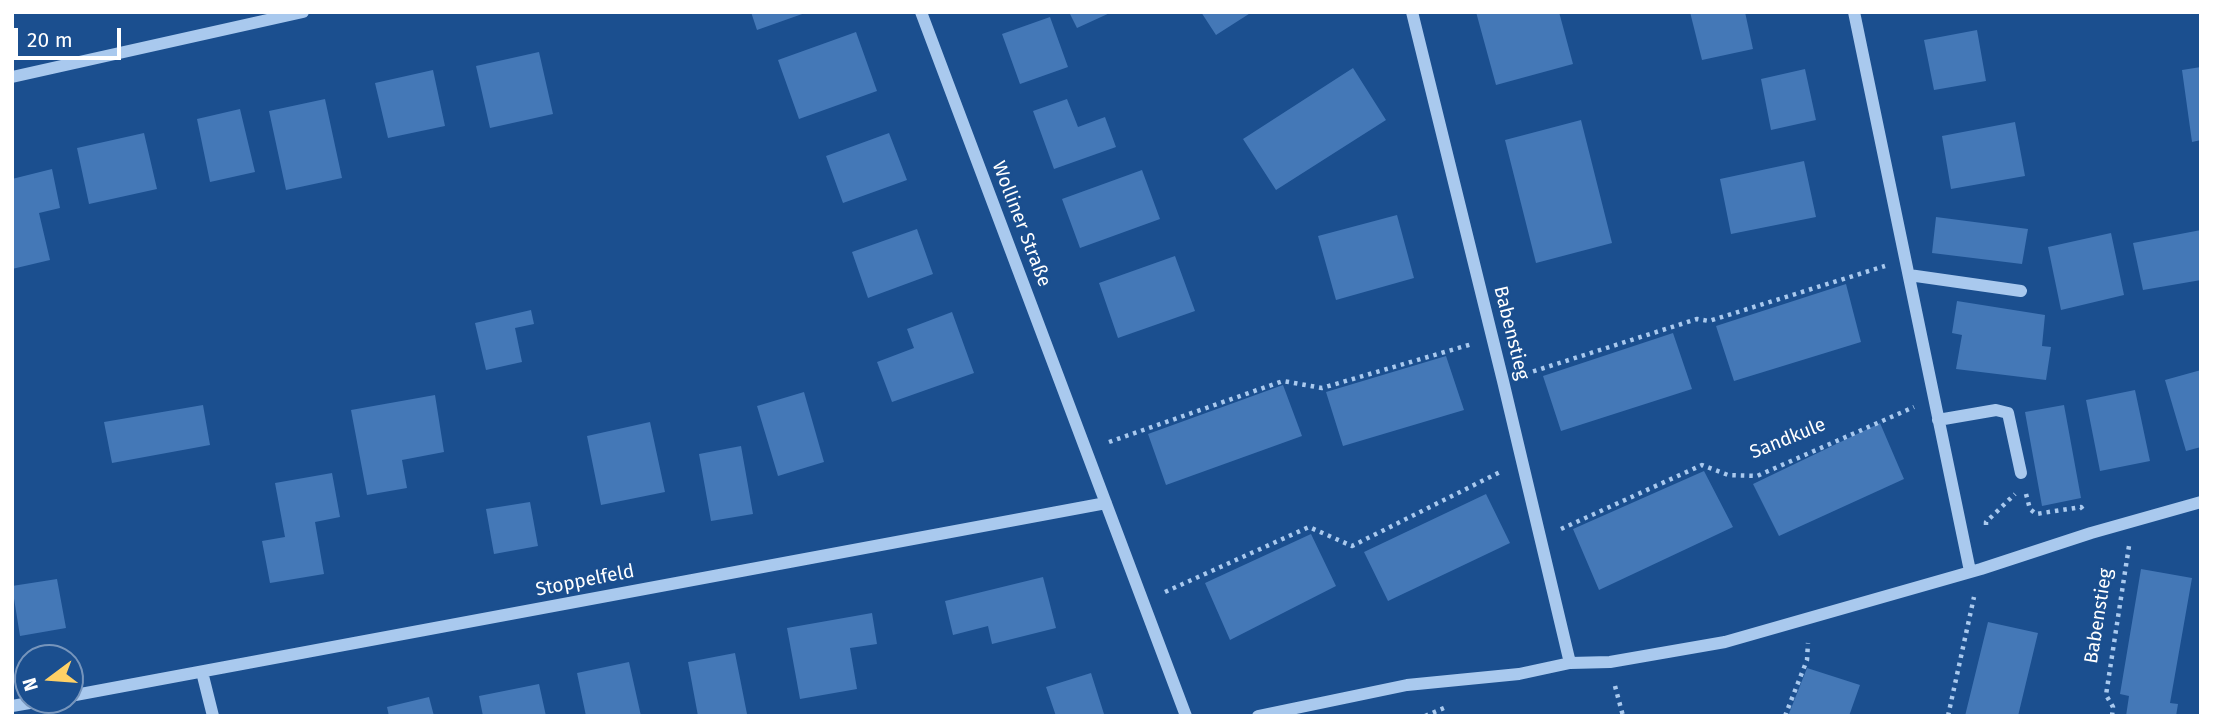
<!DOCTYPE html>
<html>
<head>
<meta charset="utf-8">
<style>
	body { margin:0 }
	#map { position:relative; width:2213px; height:728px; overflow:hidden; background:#1b4f8f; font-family:"Fira Sans",sans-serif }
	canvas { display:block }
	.frame { position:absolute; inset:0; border:14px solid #fff; pointer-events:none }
	.north { position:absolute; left:14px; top:644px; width:70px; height:70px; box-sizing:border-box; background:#1b4f8f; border:2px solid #7695bc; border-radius:50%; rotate:254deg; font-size:19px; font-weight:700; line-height:28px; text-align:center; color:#fff }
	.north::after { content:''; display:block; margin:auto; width:24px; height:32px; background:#ffd166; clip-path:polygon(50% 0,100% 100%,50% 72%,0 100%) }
	.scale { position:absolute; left:14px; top:28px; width:107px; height:32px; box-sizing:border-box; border:4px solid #fff; border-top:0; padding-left:9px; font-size:21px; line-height:24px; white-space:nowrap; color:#fff; -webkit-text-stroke:5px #1b4f8f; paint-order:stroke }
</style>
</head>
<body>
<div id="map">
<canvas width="2213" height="728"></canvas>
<div class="frame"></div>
<div class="north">N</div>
<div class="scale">20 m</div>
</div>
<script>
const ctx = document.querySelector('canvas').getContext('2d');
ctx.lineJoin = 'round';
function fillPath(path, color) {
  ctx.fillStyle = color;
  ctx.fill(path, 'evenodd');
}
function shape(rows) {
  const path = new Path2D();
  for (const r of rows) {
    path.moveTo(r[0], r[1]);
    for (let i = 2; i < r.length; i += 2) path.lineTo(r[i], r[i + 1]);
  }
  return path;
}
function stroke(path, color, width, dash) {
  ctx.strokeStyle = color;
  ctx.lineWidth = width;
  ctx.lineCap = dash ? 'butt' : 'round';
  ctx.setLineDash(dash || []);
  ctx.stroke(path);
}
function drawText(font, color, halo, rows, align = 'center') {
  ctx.font = font + ' "Fira Sans",sans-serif';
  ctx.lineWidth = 5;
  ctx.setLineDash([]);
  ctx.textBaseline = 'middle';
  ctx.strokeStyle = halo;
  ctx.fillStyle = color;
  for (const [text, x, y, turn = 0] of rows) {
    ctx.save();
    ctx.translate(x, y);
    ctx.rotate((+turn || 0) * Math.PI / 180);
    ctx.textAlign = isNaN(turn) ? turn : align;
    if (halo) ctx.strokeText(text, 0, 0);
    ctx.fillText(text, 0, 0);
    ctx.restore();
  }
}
const building = shape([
	[751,12,805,12,805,13,757,30],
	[1069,12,1112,12,1077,28],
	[1201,12,1252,12,1216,35],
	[1476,12,1559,12,1573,64,1496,85],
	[1690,12,1745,12,1753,49,1702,60],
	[1050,17,1068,67,1020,84,1002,34],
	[1977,30,1986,81,1934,90,1924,40],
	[856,32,877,91,799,119,778,60],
	[539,52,553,114,490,128,476,66],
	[2201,67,2201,140,2192,142,2182,70],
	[1353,68,1386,120,1276,190,1243,139],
	[1805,69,1816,120,1771,130,1761,79],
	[433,70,445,126,388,138,375,83],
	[325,99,342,178,286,190,269,111],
	[1067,99,1078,127,1105,117,1116,147,1054,169,1033,111],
	[240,109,255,172,210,182,197,119],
	[1581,120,1612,243,1536,263,1505,140],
	[2015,122,2025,176,1951,189,1942,136],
	[144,133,157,189,89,204,77,148],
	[889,133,907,180,843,203,826,156],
	[1804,161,1816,217,1731,234,1720,179],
	[52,169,60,208,39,213,50,260,12,269,12,179],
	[1142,170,1160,219,1080,248,1062,199],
	[1397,215,1414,278,1336,300,1318,236],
	[1936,217,2028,229,2022,264,1932,253],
	[917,229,933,274,868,298,852,252],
	[2201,230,2201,280,2143,290,2133,243],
	[2111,233,2124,295,2061,310,2048,247],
	[1175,256,1195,311,1118,338,1099,283],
	[1846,284,1861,342,1734,381,1716,326],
	[1957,301,2045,315,2042,346,2051,347,2046,380,1956,369,1962,335,1952,333],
	[531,310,534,324,515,328,522,362,486,370,475,323],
	[952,312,974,373,892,402,877,362,914,348,907,329],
	[1673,333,1692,389,1561,431,1543,376],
	[1446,356,1464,410,1343,446,1326,392],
	[2201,370,2201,447,2186,451,2165,380],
	[1283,385,1302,436,1166,485,1148,434],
	[2135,390,2150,461,2100,471,2086,400],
	[804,392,824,462,778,476,757,406],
	[435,395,444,452,402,460,407,488,367,495,351,410],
	[203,405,210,445,112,463,104,422],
	[2064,405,2081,498,2042,506,2025,412],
	[650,422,665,492,601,505,587,436],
	[1880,423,1904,479,1779,536,1753,484],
	[741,446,753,514,711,521,699,454],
	[1704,471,1733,527,1599,590,1573,529],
	[332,473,340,517,315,522,324,574,270,583,262,541,285,537,275,483],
	[1486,494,1510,543,1388,601,1364,552],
	[530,502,538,546,494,554,486,509],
	[1311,534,1336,586,1230,640,1205,583],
	[2141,569,2192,578,2170,703,2178,704,2176,716,2126,716,2129,696,2120,694],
	[1043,577,1056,628,992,644,988,626,953,635,945,601],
	[57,579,66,628,20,636,12,586],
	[872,613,877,644,850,648,857,689,800,699,787,628],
	[1988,622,2038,633,2018,716,1965,716],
	[735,653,747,714,698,716,688,662],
	[629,662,641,716,586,716,577,673],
	[1807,668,1860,685,1849,716,1788,716],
	[1091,673,1104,714,1098,716,1056,716,1046,687],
	[539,684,546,716,483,716,479,696],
	[429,697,434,716,389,716,387,707]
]);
const path = shape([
	[1525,374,1697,319,1709,321,1885,266],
	[1109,442,1283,381,1322,388,1472,344],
	[2026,494,2030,509,2036,514,2081,507,2085,512],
	[1986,525,1986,522,2015,494],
	[1561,529,1702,465,1728,475,1757,476,1914,407],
	[1165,592,1309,527,1352,546,1502,471],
	[1615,686,1623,716],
	[1425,716,1444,708],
	[1785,716,1807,660,1808,643],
	[1948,716,1974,597],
	[2112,716,2113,707,2106,695,2129,546]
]);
const minor = shape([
	[921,12,1186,716],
	[1412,12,1503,381,1570,663],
	[1854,12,1970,571],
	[12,77,303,12],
	[1909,275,2021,291],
	[1938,420,1996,410,2008,413,2021,473],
	[202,672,213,716],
	[70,696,1106,503],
	[12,706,47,700],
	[1258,716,1407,685,1519,674,1570,663,1610,662,1725,642,1981,569,2091,533,2201,502]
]);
const streetNames = [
	["Wolliner Straße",1021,224,69],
	["Babenstieg",1511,333,76],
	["Sandkule",1788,439,-22],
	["Stoppelfeld",585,581,-11],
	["Babenstieg",2099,616,-81]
];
fillPath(building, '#4478b7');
stroke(path, '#a9c9ee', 4.5, [3.5, 5]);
stroke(minor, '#a9c9ee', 12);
drawText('19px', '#fff', '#1b4f8f', streetNames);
</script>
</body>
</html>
